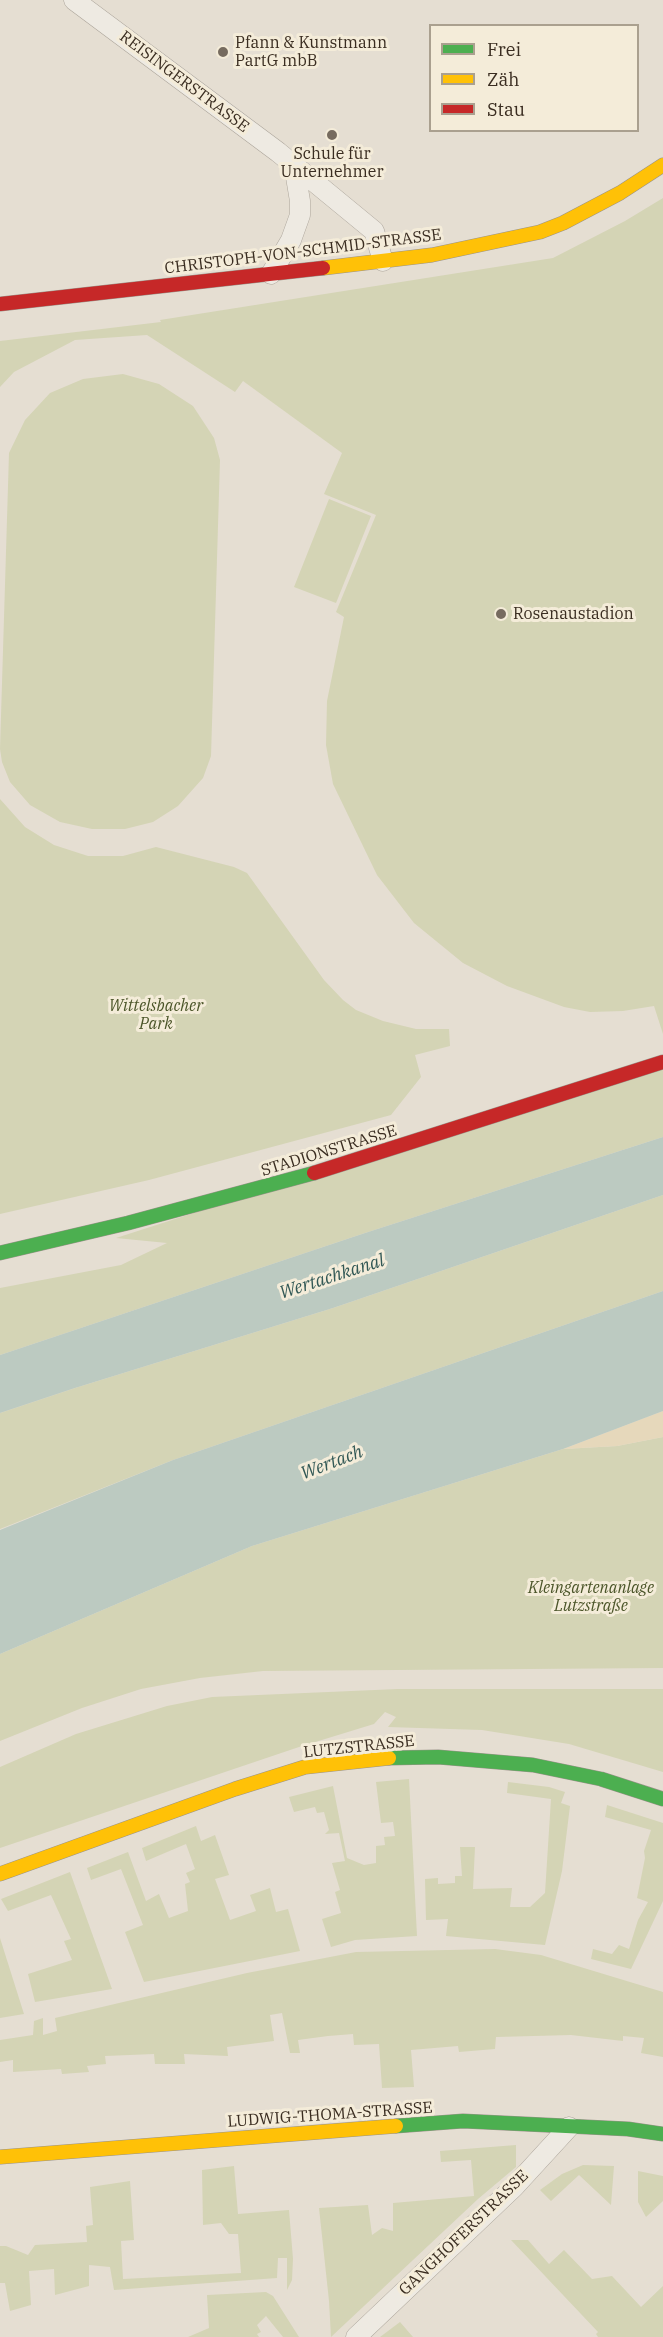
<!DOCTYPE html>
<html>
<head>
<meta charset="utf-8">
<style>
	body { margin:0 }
	#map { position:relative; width:663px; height:2337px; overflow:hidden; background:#e5ded2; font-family:"IBM Plex Serif",serif }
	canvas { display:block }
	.legend { position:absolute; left:429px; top:24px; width:210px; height:108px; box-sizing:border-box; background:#f4ecd9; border:2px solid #aaa08f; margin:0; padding:8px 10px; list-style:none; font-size:18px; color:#3a2d21 }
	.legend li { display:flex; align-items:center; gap:12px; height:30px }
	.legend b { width:30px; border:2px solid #aaa08f }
</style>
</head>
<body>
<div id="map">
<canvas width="663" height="2337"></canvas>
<ul class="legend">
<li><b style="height:8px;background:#4caf50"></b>Frei</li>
<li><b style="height:8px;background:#ffc107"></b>Zäh</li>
<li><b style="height:8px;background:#c62828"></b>Stau</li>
</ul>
</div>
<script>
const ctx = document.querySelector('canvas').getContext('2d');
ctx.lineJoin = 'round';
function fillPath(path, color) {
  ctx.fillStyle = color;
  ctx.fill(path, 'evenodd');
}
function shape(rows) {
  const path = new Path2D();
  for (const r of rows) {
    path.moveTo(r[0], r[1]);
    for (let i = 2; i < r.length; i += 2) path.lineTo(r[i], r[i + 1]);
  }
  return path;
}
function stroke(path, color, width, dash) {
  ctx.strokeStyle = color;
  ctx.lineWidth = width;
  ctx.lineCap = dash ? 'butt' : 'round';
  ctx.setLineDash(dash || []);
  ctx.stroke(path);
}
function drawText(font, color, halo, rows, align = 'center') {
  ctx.font = font + ' "IBM Plex Serif",serif';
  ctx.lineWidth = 6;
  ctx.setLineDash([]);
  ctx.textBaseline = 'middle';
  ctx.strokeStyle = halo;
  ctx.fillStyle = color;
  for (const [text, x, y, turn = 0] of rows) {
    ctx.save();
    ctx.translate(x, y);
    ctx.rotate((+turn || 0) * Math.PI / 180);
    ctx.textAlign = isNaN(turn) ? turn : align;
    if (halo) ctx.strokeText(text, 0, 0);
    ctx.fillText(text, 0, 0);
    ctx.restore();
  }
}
const green = shape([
	[663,198,663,1034,654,1006,623,1011,590,1012,564,1007,507,986,463,963,414,923,377,875,333,784,326,745,327,701,344,617,336,612,376,515,324,494,342,453,243,381,235,392,147,335,75,340,14,372,0,387,0,341,161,322,160,320,553,258,625,221],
	[123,374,159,384,193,406,214,438,220,460,211,756,203,778,178,806,153,822,125,829,92,829,60,822,30,805,10,782,2,762,0,749,9,453,25,420,50,393,83,379],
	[329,499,371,516,336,603,294,587],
	[0,799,25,827,54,845,88,856,123,856,156,847,234,867,247,873,324,980,343,1000,356,1010,383,1021,416,1029,449,1029,450,1046,415,1055,421,1077,391,1115,149,1180,0,1214],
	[663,1062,663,1137,365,1233,0,1355,0,1288,121,1265,167,1243,116,1238],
	[663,1195,663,1291,173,1460,0,1529,0,1413,75,1388,333,1308],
	[663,1437,663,1668,263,1671,200,1678,141,1689,82,1708,0,1741,0,1654,252,1546,563,1449,617,1446],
	[398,1689,663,1689,663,1772,569,1744,482,1730,388,1727,396,1717,385,1712,374,1724,299,1747,0,1848,0,1767,76,1734,167,1706,212,1697],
	[409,1779,417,1936,355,1940,331,1947,322,1919,341,1913,335,1892,340,1890,332,1863,345,1861,339,1833,325,1834,329,1830,324,1812,317,1813,315,1807,294,1812,289,1797,333,1786,347,1858,364,1865,376,1863,376,1846,385,1845,384,1837,395,1836,393,1822,381,1823,376,1782],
	[508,1782,549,1787,565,1792,561,1803,570,1806,562,1871,545,1945,446,1936,448,1919,426,1920,425,1879,438,1878,438,1884,455,1883,455,1876,462,1876,460,1847,475,1847,473,1889,512,1888,510,1907,530,1907,545,1893,551,1799,507,1793],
	[607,1805,663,1823,663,1901,631,1969,591,1959,593,1949,612,1954,619,1945,629,1949,638,1920,648,1902,637,1898,645,1858,644,1851,651,1830,605,1817],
	[196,1826,201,1841,215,1835,229,1875,215,1879,230,1920,256,1911,250,1895,270,1888,276,1912,288,1909,300,1951,144,1982,125,1932,143,1925,121,1869,91,1880,87,1868,128,1852,146,1901,159,1894,169,1918,188,1911,185,1884,190,1882,186,1873,195,1869,186,1844,146,1861,142,1848],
	[70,1872,112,1989,35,2002,28,1974,72,1960,64,1941,71,1939,51,1895,8,1911,1,1899],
	[0,1938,24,2014,0,2018],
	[495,1949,541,1955,663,1992,663,2057,641,2053,644,2038,623,2036,623,2041,571,2035,496,2037,495,2049,459,2052,458,2046,411,2050,414,2087,382,2088,379,2044,354,2045,353,2034,328,2036,298,2040,300,2053,290,2053,282,2013,270,2015,274,2041,227,2047,228,2056,184,2054,185,2064,155,2064,154,2054,105,2056,106,2064,87,2066,89,2072,62,2074,61,2069,13,2072,13,2060,0,2062,0,2040,33,2035,34,2021,43,2018,43,2035,57,2031,55,2018,247,1973,356,1952],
	[516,2145,516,2167,478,2199,331,2337,329,2301,319,2208,368,2205,372,2235,382,2228,393,2231,393,2203,474,2196,471,2160,441,2162,440,2151],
	[583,2165,614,2166,611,2205,579,2175,551,2201,540,2190,562,2174],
	[234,2166,238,2214,289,2210,293,2259,292,2280,287,2290,287,2258,278,2258,277,2278,114,2290,110,2267,89,2265,89,2286,55,2295,54,2269,29,2271,31,2305,10,2311,5,2283,0,2283,0,2246,6,2246,28,2255,35,2245,87,2242,86,2226,93,2225,90,2187,130,2181,134,2240,121,2241,123,2279,241,2273,238,2234,229,2234,221,2223,203,2225,202,2170],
	[638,2171,663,2176,663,2201,646,2217,638,2202],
	[511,2240,528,2240,549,2264,564,2250,592,2279,612,2276,641,2307,663,2286,663,2337,598,2337,596,2334,598,2332],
	[266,2292,273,2296,299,2337,283,2337,266,2316,257,2325,261,2332,257,2334,259,2337,188,2337,209,2328,207,2295],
	[400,2322,413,2337,380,2337]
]);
const sand = shape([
	[663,1411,663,1437,617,1446,563,1449]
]);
const water = shape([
	[663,1137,663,1195,333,1308,75,1388,0,1413,0,1355,365,1233],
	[663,1291,663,1411,563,1449,252,1546,0,1654,0,1530,173,1460]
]);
const street = shape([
	[74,0,278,152,374,231,383,261],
	[271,274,291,240,300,215,300,201,294,165],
	[356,2337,514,2187,569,2127]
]);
const fast = shape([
	[0,1253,128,1223,314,1173],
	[389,1758,438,1757,533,1765,601,1779,663,1799],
	[396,2126,463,2121,628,2129,663,2134]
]);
const slow = shape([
	[323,268,432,255,540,232,563,223,620,193,663,165],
	[0,1874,235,1789,305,1767,389,1758],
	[0,2157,396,2126]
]);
const jam = shape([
	[0,304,323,268],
	[314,1173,663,1062]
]);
const markers = [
	[223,52,6,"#766b5f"],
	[332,135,6,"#766b5f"],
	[501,614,6,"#766b5f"]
];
const poiNames = [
	["Pfann & Kunstmann",235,43],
	["PartG mbB",235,61],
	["Schule für",332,154,"center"],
	["Unternehmer",332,172,"center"],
	["Rosenaustadion",513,614]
];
const streetNames = [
	["REISINGERSTRASSE",184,82,37],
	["CHRISTOPH-VON-SCHMID-STRASSE",303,252,-7],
	["STADIONSTRASSE",329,1151,-17],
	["LUTZSTRASSE",359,1747,-6],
	["LUDWIG-THOMA-STRASSE",330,2115,-4],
	["GANGHOFERSTRASSE",464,2233,-44]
];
const parkNames = [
	["Wittelsbacher",156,1006],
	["Park",156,1024],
	["Kleingartenanlage",591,1588],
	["Lutzstraße",591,1606]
];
const waterNames = [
	["Wertachkanal",332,1277,-18],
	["Wertach",332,1463,-21]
];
fillPath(green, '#d4d4b5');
fillPath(sand, '#e6d8bb');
fillPath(water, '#bccac1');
stroke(street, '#aba49a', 21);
stroke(fast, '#9a938a', 15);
stroke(slow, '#9a938a', 15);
stroke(jam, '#9a938a', 15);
stroke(street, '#eeeae2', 20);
stroke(fast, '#4caf50', 14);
stroke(slow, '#ffc107', 14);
stroke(jam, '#c62828', 14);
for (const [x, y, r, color] of markers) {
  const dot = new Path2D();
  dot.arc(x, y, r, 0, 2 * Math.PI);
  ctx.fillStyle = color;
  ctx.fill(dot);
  stroke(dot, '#f4ecd9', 2);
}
drawText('16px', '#3a2d21', '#f4ecd9', poiNames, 'left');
drawText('16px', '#3a2d21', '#f4ecd9', streetNames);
drawText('italic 16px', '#4b5529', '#f4ecd9', parkNames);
drawText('italic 18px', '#325855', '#f4ecd9', waterNames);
</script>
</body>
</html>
